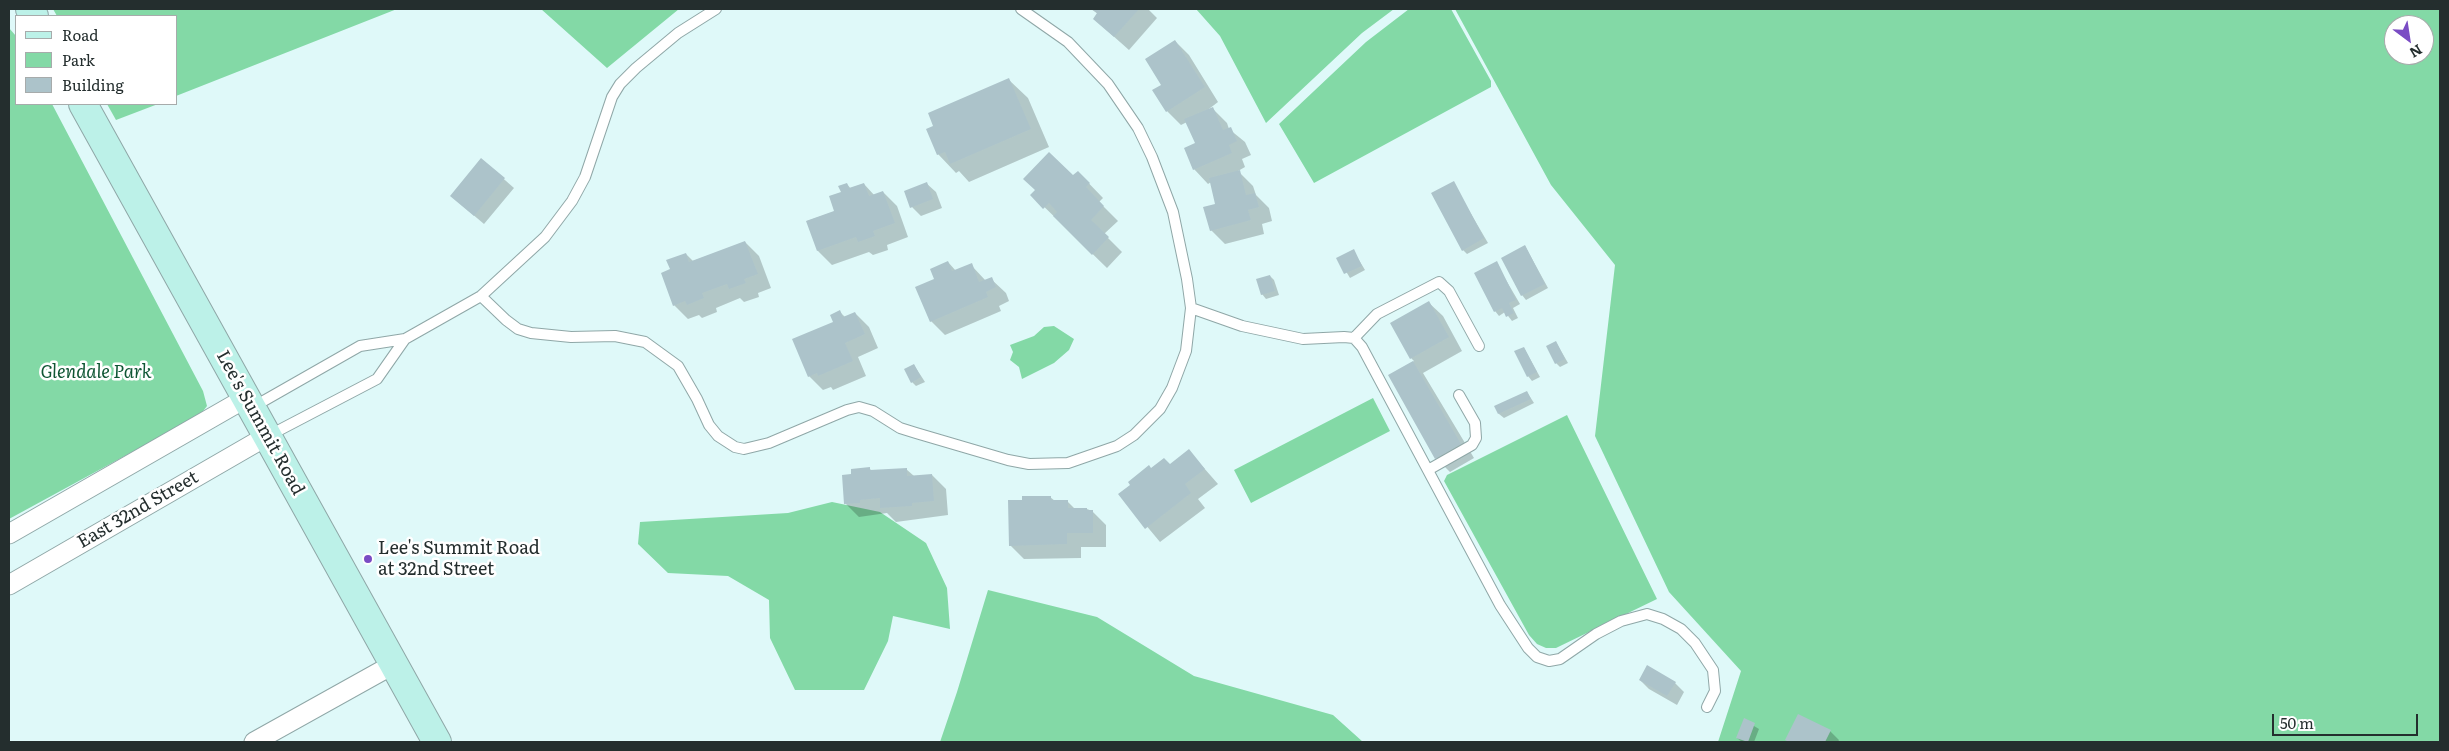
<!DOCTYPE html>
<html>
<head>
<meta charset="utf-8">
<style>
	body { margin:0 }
	#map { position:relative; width:2449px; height:751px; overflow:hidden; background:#dff9f9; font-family:Literata,serif }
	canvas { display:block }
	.frame { position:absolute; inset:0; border:10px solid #242e2e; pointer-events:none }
	.legend { position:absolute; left:15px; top:15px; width:162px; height:90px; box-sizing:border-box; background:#fff; border:1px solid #a7abab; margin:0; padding:6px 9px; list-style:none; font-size:15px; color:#242e2e }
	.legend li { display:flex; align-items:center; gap:10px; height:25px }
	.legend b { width:25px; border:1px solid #a7abab }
	.north { position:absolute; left:2384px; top:15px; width:50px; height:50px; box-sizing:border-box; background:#fff; border:1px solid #a7abab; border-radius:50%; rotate:149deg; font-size:14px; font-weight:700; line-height:20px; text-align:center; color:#242e2e }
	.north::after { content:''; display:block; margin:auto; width:18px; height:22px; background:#7a4cc4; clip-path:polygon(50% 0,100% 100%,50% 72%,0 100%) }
	.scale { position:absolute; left:2272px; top:714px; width:146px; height:22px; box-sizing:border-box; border:2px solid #242e2e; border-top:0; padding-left:6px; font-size:15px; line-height:18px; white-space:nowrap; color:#242e2e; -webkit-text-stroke:4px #fff; paint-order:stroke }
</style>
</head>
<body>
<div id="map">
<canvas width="2449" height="751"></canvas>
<div class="frame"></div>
<ul class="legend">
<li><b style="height:6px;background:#bcf1e8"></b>Road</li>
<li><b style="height:14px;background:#83d9a6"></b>Park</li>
<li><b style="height:14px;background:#acc3ca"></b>Building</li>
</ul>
<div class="north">N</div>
<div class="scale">50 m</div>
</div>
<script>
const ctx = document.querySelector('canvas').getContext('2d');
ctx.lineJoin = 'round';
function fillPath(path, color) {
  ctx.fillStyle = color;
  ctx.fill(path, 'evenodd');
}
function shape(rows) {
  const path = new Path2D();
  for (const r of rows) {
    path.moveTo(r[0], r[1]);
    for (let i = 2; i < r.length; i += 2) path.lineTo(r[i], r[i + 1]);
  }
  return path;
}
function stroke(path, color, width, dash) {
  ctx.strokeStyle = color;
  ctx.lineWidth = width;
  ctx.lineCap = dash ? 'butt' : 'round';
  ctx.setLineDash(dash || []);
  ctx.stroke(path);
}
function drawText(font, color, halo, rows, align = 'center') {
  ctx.font = font + ' Literata,serif';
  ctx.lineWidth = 5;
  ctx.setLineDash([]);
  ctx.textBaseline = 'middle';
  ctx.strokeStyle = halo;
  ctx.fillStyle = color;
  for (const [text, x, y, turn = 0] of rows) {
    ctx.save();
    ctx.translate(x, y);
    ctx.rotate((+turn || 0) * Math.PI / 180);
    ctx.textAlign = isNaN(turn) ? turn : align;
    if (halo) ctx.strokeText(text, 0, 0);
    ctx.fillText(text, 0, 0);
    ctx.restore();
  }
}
const green = shape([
	[53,9,397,9,176,96,176,16,57,16],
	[541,9,679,9,607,68],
	[1196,9,1394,9,1362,33,1266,123,1220,36],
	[1409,9,1451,9,1491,81,1491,87,1314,183,1279,124,1366,42],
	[1455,9,2440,9,2440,742,1718,742,1741,671,1669,592,1595,436,1615,265,1551,185],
	[2394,25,2424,25,2424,55,2394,55],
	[9,28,16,36,16,104,52,104,203,391,207,406,200,415,9,519],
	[107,104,158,104,116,120],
	[1054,326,1074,339,1069,350,1054,363,1022,379,1019,367,1010,360,1013,352,1010,345,1034,336,1044,327],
	[1373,398,1390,431,1251,503,1234,470],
	[1567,415,1657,599,1556,648,1546,648,1537,644,1529,635,1444,481,1447,475],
	[832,502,880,512,926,543,947,588,950,629,893,616,888,641,864,690,795,690,770,638,769,600,728,576,668,573,638,544,640,522,788,513],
	[988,590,1097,617,1194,676,1333,715,1363,742,940,742,957,692]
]);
const shadow = shape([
	[1091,9,1148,9,1157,18,1129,50,1094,19,1098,14],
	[1175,41,1189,55,1218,102,1205,112,1213,109,1227,123,1229,129,1245,142,1251,155,1242,159,1245,167,1238,171,1253,186,1256,195,1269,208,1272,221,1262,224,1264,234,1225,244,1211,230,1217,205,1211,182,1208,184,1194,169,1196,144,1187,122,1181,125,1167,111,1163,85],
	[1009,80,1028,98,1049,147,969,182,959,171,956,173,938,154,935,126],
	[481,159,514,188,484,224,451,196],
	[1078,172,1103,198,1099,202,1118,221,1104,234,1122,252,1107,268,1032,195,1073,177],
	[926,183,936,192,942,208,921,216,912,207],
	[1453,183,1488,243,1467,254,1463,250],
	[847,184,851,189,864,184,875,196,883,192,897,206,908,237,887,245,888,250,873,255,869,252,832,265,818,251,807,221,836,211],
	[745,242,759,256,771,288,758,293,759,297,744,302,740,298,716,308,717,312,702,318,699,315,688,319,674,305,672,270,686,254,693,261],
	[1525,246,1548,288,1526,300,1522,295],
	[1353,250,1365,270,1350,278,1338,258],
	[948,262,956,271,971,265,986,281,991,279,1006,293,1009,301,999,306,1001,311,945,335,931,321,936,280],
	[1496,263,1520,304,1513,308,1518,318,1512,321,1505,312,1499,316,1495,311],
	[1270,276,1274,280,1279,295,1266,299,1262,294],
	[1428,302,1443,316,1462,351,1423,373,1474,458,1450,472,1436,458,1390,375,1414,361,1411,358],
	[840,312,845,317,855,313,869,327,878,348,858,357,866,376,833,390,831,387,823,390,809,376],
	[1556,342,1568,363,1560,367,1556,363],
	[1524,348,1540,377,1532,381,1528,376],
	[914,365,925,382,916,386,912,382],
	[1527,392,1534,403,1504,418,1499,414,1496,407],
	[1189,451,1218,484,1198,499,1205,508,1160,542,1120,494,1170,465],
	[869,468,872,471,906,469,914,476,932,475,946,489,948,515,896,522,887,513,859,517,845,503,852,475],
	[1050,497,1055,501,1067,501,1075,509,1087,509,1092,511,1106,525,1106,547,1081,547,1081,558,1024,559,1010,545],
	[1640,680,1675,683,1684,692,1677,705,1649,689],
	[1744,720,1759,729,1754,742,1742,742,1737,738],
	[1830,731,1839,740,1838,742,1789,742,1787,740]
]);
const building = shape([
	[1092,9,1139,9,1114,37,1093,19,1097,13],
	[1175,40,1205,87,1166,112,1152,90,1161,85,1145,59],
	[1009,78,1031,129,950,164,945,152,937,155,926,129,933,126,928,113],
	[1213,107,1223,130,1231,127,1237,141,1229,145,1232,153,1193,170,1184,148,1195,143,1184,119],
	[1049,152,1073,175,1078,171,1090,183,1086,187,1104,206,1091,220,1109,237,1092,255,1053,216,1057,212,1049,203,1043,209,1030,195,1035,190,1023,179],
	[481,158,505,178,474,216,450,196],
	[1240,170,1246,195,1255,193,1259,207,1248,210,1251,220,1210,231,1203,207,1215,204,1209,178],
	[1454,181,1484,238,1462,251,1431,193],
	[927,182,933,199,910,208,904,191],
	[847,183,849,188,864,183,869,196,883,191,895,223,873,231,875,236,858,242,856,237,817,251,806,221,834,211,829,196,841,192,838,186],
	[745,241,758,274,744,279,746,283,729,289,727,284,702,293,704,298,687,305,685,301,673,306,661,273,670,269,666,260,686,253,689,262],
	[1525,245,1545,284,1521,296,1501,258],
	[1354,249,1362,266,1344,274,1336,258],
	[948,261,952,271,972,263,979,282,992,277,996,287,986,292,988,297,930,322,915,287,934,279,930,269],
	[1497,261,1516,300,1509,303,1514,313,1506,317,1502,308,1494,312,1474,273],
	[1270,275,1275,291,1261,295,1256,279],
	[1429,301,1449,337,1410,359,1390,323],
	[840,310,843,317,855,312,865,334,845,343,853,361,818,376,817,373,808,377,792,339,833,322,830,315],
	[1556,341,1565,359,1555,364,1546,346],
	[1524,347,1537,372,1527,377,1514,351],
	[1413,361,1461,444,1435,459,1388,375],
	[914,364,921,377,911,383,904,369],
	[1527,391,1531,399,1498,414,1494,406],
	[1189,449,1205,469,1185,484,1191,493,1145,529,1118,494,1130,485,1128,482,1149,465,1151,468,1164,458,1170,464],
	[870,467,870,470,907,468,907,476,932,474,934,501,912,503,912,506,880,508,880,498,860,500,860,503,844,504,842,475,851,474,851,469],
	[1022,496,1051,496,1051,500,1068,500,1068,508,1087,508,1087,510,1093,510,1093,533,1067,533,1067,544,1009,546,1008,500,1022,500],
	[1647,665,1676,682,1667,696,1639,680],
	[1798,714,1831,730,1825,742,1789,742,1785,740],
	[1744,718,1755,723,1748,742,1736,738]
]);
const service = shape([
	[481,296,506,320,518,329,531,333,571,337,615,336,645,342,678,366,697,399,709,425,718,436,735,447,744,449,769,443,847,410,859,407,873,411,900,428,916,433,1008,460,1029,464,1068,463,1117,446,1134,435,1160,409,1172,388,1186,351,1191,308,1187,279,1173,212,1152,157,1138,128,1108,84,1068,42,1021,9],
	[1191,308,1242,326,1303,339,1344,337,1354,338,1362,347,1500,605,1528,648,1537,657,1549,661,1560,659,1596,634,1621,621,1647,614,1663,619,1681,629,1695,643,1713,670,1715,691,1707,707],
	[1354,338,1377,314,1439,282,1449,291,1479,346],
	[253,407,360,346,405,339,481,296,545,237,572,201,585,177,612,97,620,84,636,68,678,33,716,9],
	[268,436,377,379,405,339],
	[1428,470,1472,445,1476,438,1475,423,1459,395]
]);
const minor = shape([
	[9,534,246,398],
	[9,585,267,436],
	[254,742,394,664]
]);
const secondary = shape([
	[30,9,34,16],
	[83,104,437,742]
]);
const markers = [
	[368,559,5,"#7a4cc4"]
];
const parkNames = [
	["Glendale Park",96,373]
];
const streetNames = [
	["Lee's Summit Road",260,423,61],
	["East 32nd Street",138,510,-30]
];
const poiNames = [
	["Lee's Summit Road",378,549],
	["at 32nd Street",378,570]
];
fillPath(green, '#83d9a6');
fillPath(shadow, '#0003');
fillPath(building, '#acc3ca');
stroke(service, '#8fa7a7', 12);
stroke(minor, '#8fa7a7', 21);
stroke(secondary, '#8fa7a7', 30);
stroke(service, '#fff', 10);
stroke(minor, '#fff', 19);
stroke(secondary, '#bcf1e8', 28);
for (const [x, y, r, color] of markers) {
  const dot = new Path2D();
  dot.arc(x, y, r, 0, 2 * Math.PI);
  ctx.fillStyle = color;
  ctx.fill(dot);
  stroke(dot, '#fff', 2);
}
drawText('italic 18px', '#0f5634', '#fff', parkNames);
drawText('18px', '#242e2e', '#fff', streetNames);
drawText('18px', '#242e2e', '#fff', poiNames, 'left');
</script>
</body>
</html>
